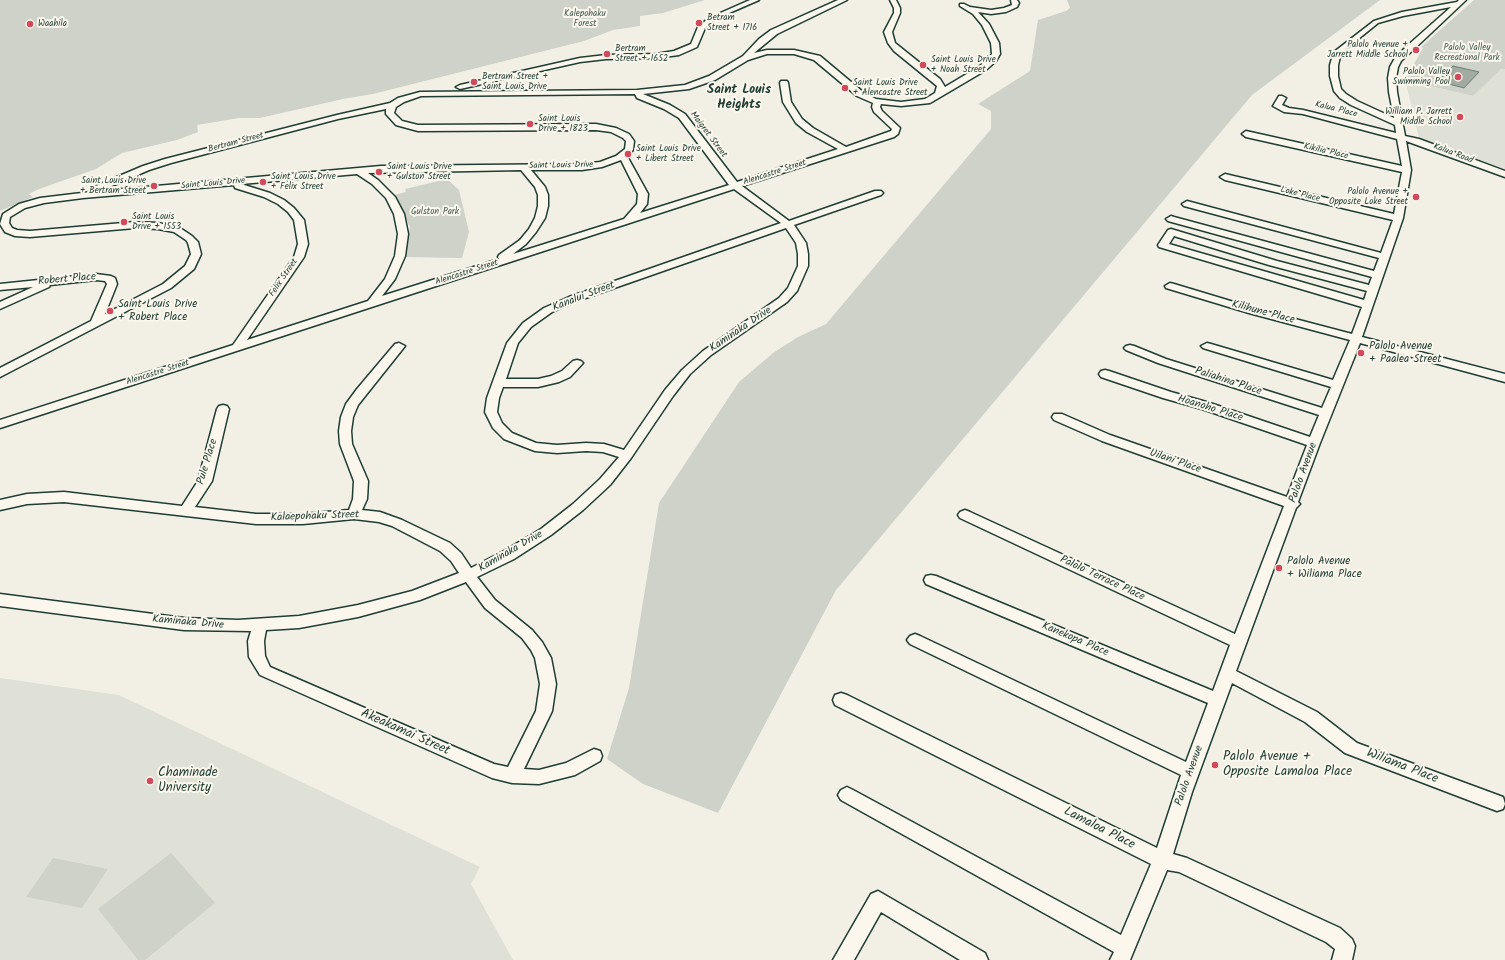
<!DOCTYPE html>
<html>
<head>
<meta charset="utf-8">
<style>
	body { margin:0 }
	canvas { display:block; background:#f2f0e5 }
</style>
</head>
<body>
<canvas width="1505" height="960"></canvas>
<script>
const ctx = document.querySelector('canvas').getContext('2d');
ctx.lineJoin = 'round';
function fillPath(path, color) {
  ctx.fillStyle = color;
  ctx.fill(path, 'evenodd');
}
function shape(rows) {
  const path = new Path2D();
  for (const r of rows) {
    path.moveTo(r[0], r[1]);
    for (let i = 2; i < r.length; i += 2) path.lineTo(r[i], r[i + 1]);
  }
  return path;
}
function stroke(path, color, width, dash) {
  ctx.strokeStyle = color;
  ctx.lineWidth = width;
  ctx.lineCap = dash ? 'butt' : 'round';
  ctx.setLineDash(dash || []);
  ctx.stroke(path);
}
function drawText(font, color, halo, rows, align = 'center') {
  ctx.font = font + ' Kalam,sans-serif';
  ctx.lineWidth = 4;
  ctx.setLineDash([]);
  ctx.textBaseline = 'middle';
  ctx.strokeStyle = halo;
  ctx.fillStyle = color;
  for (const [text, x, y, turn = 0] of rows) {
    ctx.save();
    ctx.translate(x, y);
    ctx.rotate((+turn || 0) * Math.PI / 180);
    ctx.textAlign = isNaN(turn) ? turn : align;
    if (halo) ctx.strokeText(text, 0, 0);
    ctx.fillText(text, 0, 0);
    ctx.restore();
  }
}
const built = shape([
	[1501,68,1505,69,1505,169,1419,138,1405,80,1473,96],
	[0,678,119,695,480,867,471,884,513,960,0,960]
]);
const green = shape([
	[0,0,705,0,663,13,640,16,640,26,613,30,584,41,373,94,343,99,260,118,239,118,197,125,198,132,177,140,122,153,96,169,39,189,29,194,33,197,0,211],
	[1067,0,1380,0,1252,95,836,590,718,813,643,784,607,759,629,688,659,503,739,382,773,353,798,337,826,324,991,129,991,111,978,104,1030,71,1038,20,1066,11,1070,8],
	[1474,0,1505,0,1505,69,1501,69,1473,96,1405,80,1423,48,1421,47],
	[447,179,459,190,469,232,462,258,403,257,410,227,394,195,406,192,405,189],
	[171,853,215,903,145,960,138,960,98,909],
	[53,858,108,869,82,908,26,897]
]);
const water = shape([
	[1453,66,1479,72,1464,88,1438,81,1453,66]
]);
const minor = shape([
	[750,0,759,0,713,20,705,28,697,47,679,55,656,58,606,59,580,62,460,89,456,87,460,85,580,58,606,55,656,54,674,51,691,44,698,27,709,18,750,0],
	[838,0,847,0,777,34,754,53,767,50,794,50,820,56,863,92,876,99,901,102,925,99,935,93,937,86,894,51,888,43,884,32,894,13,894,8,890,0,896,0,900,8,900,13,892,32,895,43,940,79,945,87,980,66,992,54,991,43,982,25,973,14,960,6,960,4,964,4,970,7,991,10,1004,8,1012,5,1011,0,1017,0,1019,3,1017,7,1006,12,991,14,978,12,989,24,999,43,1000,54,996,61,986,70,930,103,901,106,881,104,880,107,882,111,900,128,898,134,894,137,742,186,789,221,875,191,881,191,883,193,881,195,794,225,806,243,808,254,808,266,797,291,787,302,711,355,690,374,673,396,631,458,610,485,583,510,551,535,514,559,477,577,495,600,532,630,542,642,551,658,556,684,552,711,524,769,539,770,566,763,594,749,600,751,602,756,600,761,575,775,539,784,512,783,492,778,260,675,249,657,248,641,251,631,184,630,0,606,0,594,184,618,238,620,299,616,358,605,412,591,459,573,451,561,440,551,392,526,379,522,354,519,303,524,256,524,64,502,27,504,0,510,0,500,27,494,64,492,182,506,198,481,217,409,219,406,223,405,227,406,229,409,212,481,195,507,256,514,303,514,349,510,353,499,354,481,340,444,339,431,341,417,346,404,357,389,395,344,399,343,405,346,358,405,353,417,351,431,352,444,368,481,367,499,362,510,380,512,402,520,450,543,461,553,471,568,504,551,541,529,573,504,600,479,619,457,603,452,586,451,557,453,535,451,504,439,493,428,485,412,487,398,507,343,523,323,544,308,569,297,781,223,734,189,0,428,0,420,233,345,294,257,298,244,294,220,288,212,278,204,264,197,235,188,234,185,83,198,44,203,25,208,10,217,9,223,12,228,17,230,30,231,135,222,158,223,180,228,192,236,198,242,201,254,194,269,171,288,0,377,0,368,91,321,107,284,105,281,96,280,50,285,49,287,0,309,0,302,33,287,0,290,0,284,96,274,111,276,115,278,117,284,105,314,163,284,185,266,191,254,188,243,186,240,174,232,158,229,135,228,30,237,15,236,5,232,0,224,3,214,19,204,40,198,90,192,91,188,143,166,165,159,337,115,390,103,398,98,420,92,637,90,685,85,709,76,743,56,759,39,771,30,838,0],
	[767,54,794,54,814,60,857,96,873,103,872,107,874,112,892,129,891,131,846,147,813,128,802,119,791,102,788,83,787,81,781,81,780,83,783,102,796,123,807,132,838,149,737,182,685,114,670,105,643,94,689,89,715,80,748,60,767,54],
	[635,94,637,98,664,109,679,118,729,185,640,213,647,204,648,194,627,156,633,150,634,141,629,134,616,128,596,124,418,125,402,121,394,113,396,107,404,102,421,96,635,94],
	[386,109,386,114,396,125,418,131,596,130,611,132,623,138,626,141,625,149,616,156,600,162,582,164,381,166,100,191,149,170,171,163,338,119,386,109],
	[621,160,638,194,637,204,624,219,513,254,526,244,536,232,545,218,548,206,548,195,545,187,531,170,582,170,602,167,621,160],
	[521,170,535,187,538,195,538,206,535,218,529,229,520,240,499,255,498,257,499,259,382,296,395,279,405,256,408,234,404,214,395,197,378,180,368,173,521,170],
	[357,174,372,184,386,198,394,214,398,234,395,256,385,279,368,301,247,340,304,257,308,244,304,220,294,208,284,200,270,193,241,184,357,174],
	[786,228,796,243,798,254,798,266,788,288,779,298,703,351,682,370,665,390,624,450,604,444,586,443,557,445,536,443,512,433,502,423,497,412,499,398,503,387,538,387,559,382,570,377,583,363,581,361,577,360,573,361,562,371,551,376,538,379,506,379,518,343,531,327,552,312,577,301,786,228],
	[466,582,485,608,522,638,531,650,535,658,540,684,536,711,508,767,494,764,270,667,265,656,264,641,266,630,299,628,358,617,420,600,466,582],
	[1459,0,1466,0,1413,50,1401,61,1398,67,1396,78,1397,92,1405,136,1419,139,1505,171,1505,177,1406,141,1411,170,1403,218,1362,337,1505,374,1505,382,1360,343,1320,443,1298,502,1300,504,1296,508,1236,671,1317,712,1357,743,1503,797,1505,804,1503,809,1497,811,1345,753,1305,722,1232,683,1192,792,1173,854,1187,858,1340,928,1352,939,1355,946,1352,960,1332,960,1335,949,1326,942,1179,872,1167,870,1130,960,1110,960,1114,952,841,800,838,795,841,790,847,787,853,790,1121,935,1151,864,835,705,833,700,835,695,841,693,847,695,1157,848,1181,775,910,644,907,640,910,636,915,634,920,636,1186,762,1208,703,926,584,924,580,926,576,931,575,936,576,1213,691,1230,645,960,518,958,515,960,512,965,510,970,512,1235,634,1284,506,1102,441,1054,420,1052,417,1054,414,1062,414,1110,435,1287,497,1307,445,1202,409,1163,398,1101,377,1099,374,1101,371,1105,370,1109,371,1171,392,1210,403,1310,437,1319,415,1158,363,1126,350,1124,348,1126,346,1130,345,1134,346,1166,359,1322,408,1331,387,1203,348,1201,346,1207,343,1211,344,1333,380,1350,340,1249,313,1166,288,1165,286,1170,283,1174,284,1257,309,1352,334,1362,307,1159,247,1158,245,1168,230,1171,229,1277,261,1369,285,1372,277,1168,221,1166,219,1171,216,1174,217,1374,271,1379,258,1184,206,1182,204,1187,201,1381,253,1393,220,1225,180,1220,177,1225,174,1394,214,1402,172,1246,137,1242,134,1246,131,1402,166,1397,139,1303,114,1284,112,1273,106,1279,96,1282,96,1286,98,1282,105,1289,108,1303,110,1396,133,1395,125,1351,105,1340,98,1334,91,1330,76,1330,65,1334,52,1374,21,1402,12,1457,2,1459,0],
	[1451,7,1407,46,1395,58,1390,67,1388,78,1389,92,1394,118,1357,101,1346,94,1341,89,1338,76,1338,65,1341,53,1378,23,1403,16,1451,7],
	[1174,236,1269,265,1367,291,1364,300,1169,244,1174,236],
	[878,891,985,953,988,960,960,960,881,912,854,960,833,960,871,894,878,891]
]);
const markers = [
	[699,23,4,"#d1495b"],
	[30,24,4,"#d1495b"],
	[1416,50,4,"#d1495b"],
	[607,54,4,"#d1495b"],
	[923,65,4,"#d1495b"],
	[1458,77,4,"#d1495b"],
	[474,82,4,"#d1495b"],
	[845,88,4,"#d1495b"],
	[1460,117,4,"#d1495b"],
	[530,124,4,"#d1495b"],
	[628,154,4,"#d1495b"],
	[379,172,4,"#d1495b"],
	[263,182,4,"#d1495b"],
	[154,186,4,"#d1495b"],
	[1416,197,4,"#d1495b"],
	[124,222,4,"#d1495b"],
	[110,311,4,"#d1495b"],
	[1361,353,4,"#d1495b"],
	[1279,568,4,"#d1495b"],
	[1215,765,4,"#d1495b"],
	[150,781,4,"#d1495b"]
];
const farParknames = [
	["Kalepohaku",585,14],
	["Forest",585,24],
	["Palolo Valley",1467,48],
	["Recreational Park",1467,58],
	["Gulston Park",435,212]
];
const farPoinames = [
	["Betram",707,18],
	["Street + 1716",707,28],
	["Waahila",38,24],
	["Palolo Avenue +",1408,45,"right"],
	["Jarrett Middle School",1408,55,"right"],
	["Bertram",615,49],
	["Street + 1652",615,59],
	["Saint Louis Drive",931,60],
	["+ Noah Street",931,70],
	["Palolo Valley",1450,72,"right"],
	["Swimming Pool",1450,82,"right"],
	["Bertram Street +",482,77],
	["Saint Louis Drive",482,87],
	["Saint Louis Drive",853,83],
	["+ Alencastre Street",853,93],
	["William P. Jarrett",1452,112,"right"],
	["Middle School",1452,122,"right"],
	["Saint Louis",538,119],
	["Drive + 1823",538,129],
	["Saint Louis Drive",636,149],
	["+ Libert Street",636,159],
	["Saint Louis Drive",387,167],
	["+ Gulston Street",387,177],
	["Saint Louis Drive",271,177],
	["+ Felix Street",271,187],
	["Saint Louis Drive",146,181,"right"],
	["+ Bertram Street",146,191,"right"],
	["Palolo Avenue +",1408,192,"right"],
	["Opposite Loke Street",1408,202,"right"],
	["Saint Louis",132,217],
	["Drive + 1553",132,227]
];
const farStreetnames = [
	["Kalua Place",1336,110,14],
	["Maigret Street",708,135,53],
	["Bertram Street",236,143,-15],
	["Kikilia Place",1326,152,13],
	["Kalua Road",1453,154,21],
	["Saint Louis Drive",561,166,-1],
	["Alencastre Street",775,173,-18],
	["Saint Louis Drive",213,184,-5],
	["Loke Place",1300,195,14],
	["Alencastre Street",467,273,-18],
	["Felix Street",284,278,-56],
	["Alencastre Street",158,373,-18]
];
const streetNames = [
	["Robert Place",67,280,-5],
	["Kanalui Street",584,297,-21],
	["Kilihune Place",1263,313,15],
	["Kaminaka Drive",741,330,-34],
	["Paliahina Place",1228,382,18],
	["Hoanoho Place",1210,409,17],
	["Pule Place",208,462,-73],
	["Uilani Place",1175,462,19],
	["Palolo Avenue",1304,473,-70],
	["Kalaepohaku Street",315,517,-2],
	["Kaminaka Drive",511,552,-30],
	["Palolo Terrace Place",1102,579,25],
	["Kaminaka Drive",188,623,5],
	["Kanekopa Place",1075,640,23],
	["Palolo Avenue",1190,776,-70]
];
const poiNames = [
	["Saint Louis Drive",118,305],
	["+ Robert Place",118,318],
	["Palolo Avenue",1369,347],
	["+ Paalea Street",1369,360],
	["Palolo Avenue",1287,562],
	["+ Wiliama Place",1287,575]
];
const farDistrictnames = [
	["Saint Louis",739,91],
	["Heights",739,106]
];
const nearStreetnames = [
	["Akeakamai Street",405,733,24],
	["Wiliama Place",1402,767,21],
	["Lamaloa Place",1099,829,27]
];
const nearPoinames = [
	["Palolo Avenue +",1223,758],
	["Opposite Lamaloa Place",1223,773],
	["Chaminade",158,774],
	["University",158,789]
];
fillPath(built, '#e0e1d6');
fillPath(green, '#cfd2c8');
fillPath(water, '#a2aba1');
stroke(water, '#6e7f75', 1);
stroke(minor, '#1f3d34', 3);
fillPath(minor, '#fbf7ec');
for (const [x, y, r, color] of markers) {
  const dot = new Path2D();
  dot.arc(x, y, r, 0, 2 * Math.PI);
  ctx.fillStyle = color;
  ctx.fill(dot);
  stroke(dot, '#fbf7ec', 1.5);
}
drawText('9px', '#425b52', '#fbf7ec', farParknames);
drawText('9px', '#1f3d34', '#fbf7ec', farPoinames, 'left');
drawText('9px', '#1f3d34', '#fbf7ec', farStreetnames);
drawText('11px', '#1f3d34', '#fbf7ec', streetNames);
drawText('11px', '#1f3d34', '#fbf7ec', poiNames, 'left');
drawText('bold 13px', '#1f3d34', '#fbf7ec', farDistrictnames);
drawText('13px', '#1f3d34', '#fbf7ec', nearStreetnames);
drawText('13px', '#1f3d34', '#fbf7ec', nearPoinames, 'left');
</script>
</body>
</html>
